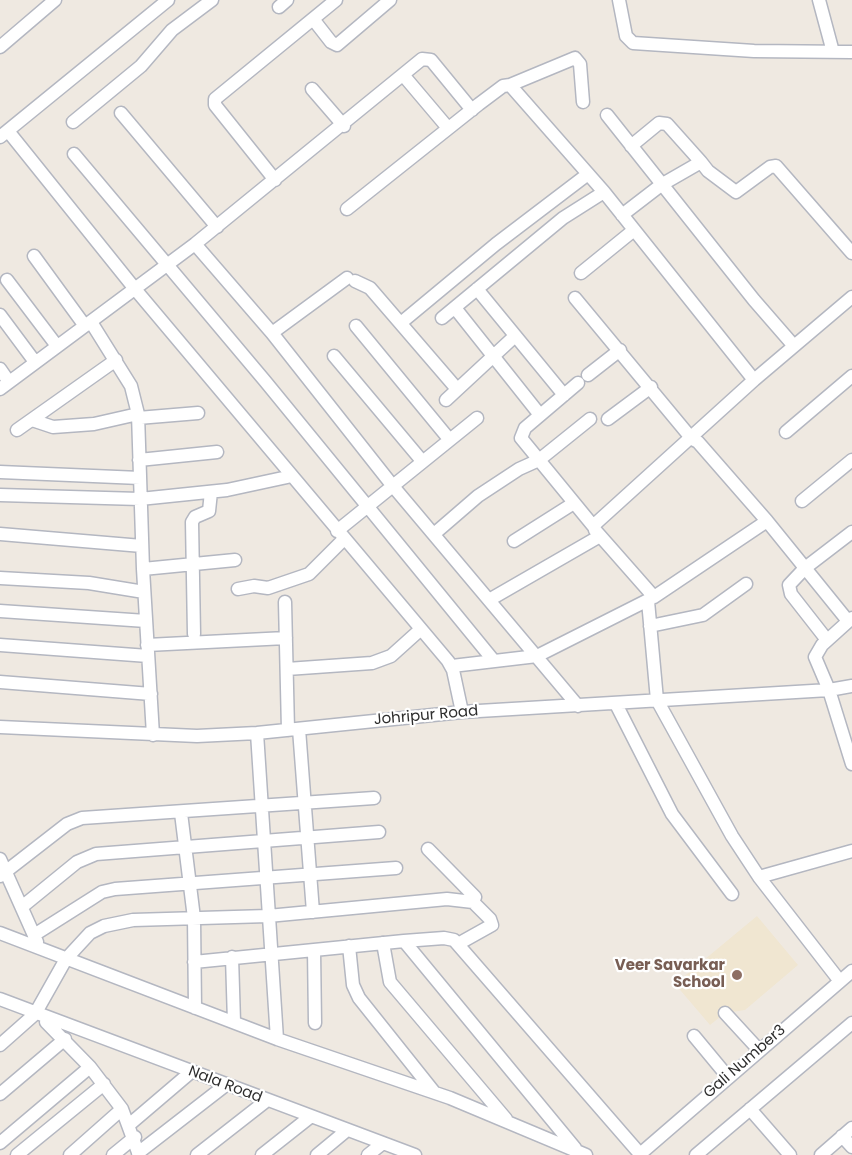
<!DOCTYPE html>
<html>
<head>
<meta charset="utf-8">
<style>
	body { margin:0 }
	canvas { display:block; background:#efe9e1 }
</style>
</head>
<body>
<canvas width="852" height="1155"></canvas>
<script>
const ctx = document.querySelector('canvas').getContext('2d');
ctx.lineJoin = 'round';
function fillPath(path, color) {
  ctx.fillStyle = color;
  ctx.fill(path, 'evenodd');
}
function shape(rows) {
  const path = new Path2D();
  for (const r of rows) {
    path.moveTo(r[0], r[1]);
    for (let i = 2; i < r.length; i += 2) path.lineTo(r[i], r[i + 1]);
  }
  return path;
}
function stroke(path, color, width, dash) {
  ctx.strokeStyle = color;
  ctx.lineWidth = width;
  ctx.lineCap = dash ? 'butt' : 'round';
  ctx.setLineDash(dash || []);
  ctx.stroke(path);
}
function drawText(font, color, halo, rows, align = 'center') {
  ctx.font = font + ' Poppins,sans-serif';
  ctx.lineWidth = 4.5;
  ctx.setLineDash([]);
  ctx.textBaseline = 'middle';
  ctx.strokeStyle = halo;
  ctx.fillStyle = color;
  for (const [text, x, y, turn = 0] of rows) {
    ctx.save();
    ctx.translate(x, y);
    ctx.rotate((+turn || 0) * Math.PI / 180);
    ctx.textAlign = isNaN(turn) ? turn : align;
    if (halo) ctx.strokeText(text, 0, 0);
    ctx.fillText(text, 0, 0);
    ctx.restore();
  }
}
const education = shape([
	[757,916,798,965,745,1010,725,1013,710,1025,675,984]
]);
const minor = shape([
	[619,0,626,36,633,43,754,51,852,52],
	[819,0,833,52],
	[279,7,287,0],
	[313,19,331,42,337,45,390,0],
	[0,47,55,0],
	[404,76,448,128],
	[510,85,575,58,580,64,583,102],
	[312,89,344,126],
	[121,113,217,227],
	[607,115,754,300,794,346],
	[73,122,141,66,172,30,212,0],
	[8,131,135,289,448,661,453,670,462,712],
	[0,137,168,0],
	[631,146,659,123,667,124,701,162],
	[74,154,265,381,494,661],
	[275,180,215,105,215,99,336,0],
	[347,209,479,104,503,86,510,85,604,192,754,380],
	[622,215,661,185,701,162,708,171,736,192,770,167,776,166,852,253],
	[195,244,272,333,392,485,578,706],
	[34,256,85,326],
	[581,273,634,230],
	[7,280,57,346],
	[355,281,370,288,457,389],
	[477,289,564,395],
	[575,298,692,439,698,442,767,521,848,621],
	[455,308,540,415],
	[0,315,35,362],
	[442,318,563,218,604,192],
	[91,322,131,386,138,414,143,569,153,735],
	[402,322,496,244,588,174],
	[356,326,449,439],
	[272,333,347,278],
	[334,356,422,461],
	[0,369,9,382],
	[588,375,620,350],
	[578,383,525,428,521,438,594,527],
	[0,389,195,244,422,59,431,60,472,110],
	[446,400,515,336],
	[138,418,198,413],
	[608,419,651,387],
	[32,420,53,427,94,424,138,414],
	[17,430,116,360],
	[786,432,852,376],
	[139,460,217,452],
	[0,472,140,478],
	[0,495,140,499,227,490,292,476],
	[802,501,852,460],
	[337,531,477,418],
	[0,534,142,546],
	[434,534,478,496,519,469,539,460,590,419],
	[514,541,574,503],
	[143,569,235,560],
	[0,578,89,583,144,592],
	[238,589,254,586,268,588,309,574,344,539],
	[654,597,595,530,594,525,754,380,852,297],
	[489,600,600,536],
	[648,601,657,700,732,836,759,877,839,980],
	[285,602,288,730],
	[0,611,146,621],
	[852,618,822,645,815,657,829,690,852,764],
	[650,626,703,615,746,584],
	[194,634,192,522,195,517,209,511,211,492],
	[827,640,791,594,789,585,805,568,852,532],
	[0,645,148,656],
	[147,645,286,638],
	[452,666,537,656,654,597,767,521],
	[287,669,372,663,391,656,421,629],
	[0,682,151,694],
	[616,704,672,814,732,894],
	[0,727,197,736,257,733,462,712,829,690,852,686],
	[299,729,313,912],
	[257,733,277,1039],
	[181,813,194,918,195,1008],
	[428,849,475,897,473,902,490,919,492,925,458,944],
	[0,859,37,942],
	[0,876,67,824,82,818,374,798],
	[759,877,852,851],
	[23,906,77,862,96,854,379,832],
	[0,933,277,1039,450,1098,586,1155],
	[34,935,102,892,115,889,396,868],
	[404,941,575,1148],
	[383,943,390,982,506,1119],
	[349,946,353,985,359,998,434,1092],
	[314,950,315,1023],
	[232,957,234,1022],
	[194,962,404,941,444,938,454,940,640,1154],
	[0,999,415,1155],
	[725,1013,759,1050],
	[46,1022,90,1067,122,1109,139,1155],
	[694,1036,728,1077],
	[0,1045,35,1014,66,959,90,933,104,926,133,920,268,916,447,899,473,902],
	[0,1094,65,1039],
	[750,1109,790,1155],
	[130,1124,191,1072],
	[842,1136,852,1147],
	[0,1143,90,1067],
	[138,1153,227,1084],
	[17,1155,104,1084],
	[70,1155,122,1109],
	[113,1155,135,1137],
	[197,1155,266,1101],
	[262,1155,310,1117],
	[317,1155,346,1131],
	[368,1155,383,1143],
	[639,1155,852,971],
	[696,1155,852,1023],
	[821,1155,852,1128]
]);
const markers = [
	[737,975,6,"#8d6e63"]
];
const streetNames = [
	["Johripur Road",426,716,-5],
	["Gali Number3",745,1062,-41],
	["Nala Road",225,1085,21]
];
const educationNames = [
	["Veer Savarkar",725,966],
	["School",725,983]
];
fillPath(education, '#f0e6d1');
stroke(minor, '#b4b7c1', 15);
stroke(minor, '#fff', 12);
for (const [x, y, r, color] of markers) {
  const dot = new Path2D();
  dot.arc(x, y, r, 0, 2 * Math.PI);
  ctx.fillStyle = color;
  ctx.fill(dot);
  stroke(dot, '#fff', 2);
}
drawText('15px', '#2e2e2e', '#fff', streetNames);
drawText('bold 15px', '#785e54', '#fff', educationNames, 'right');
</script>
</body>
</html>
